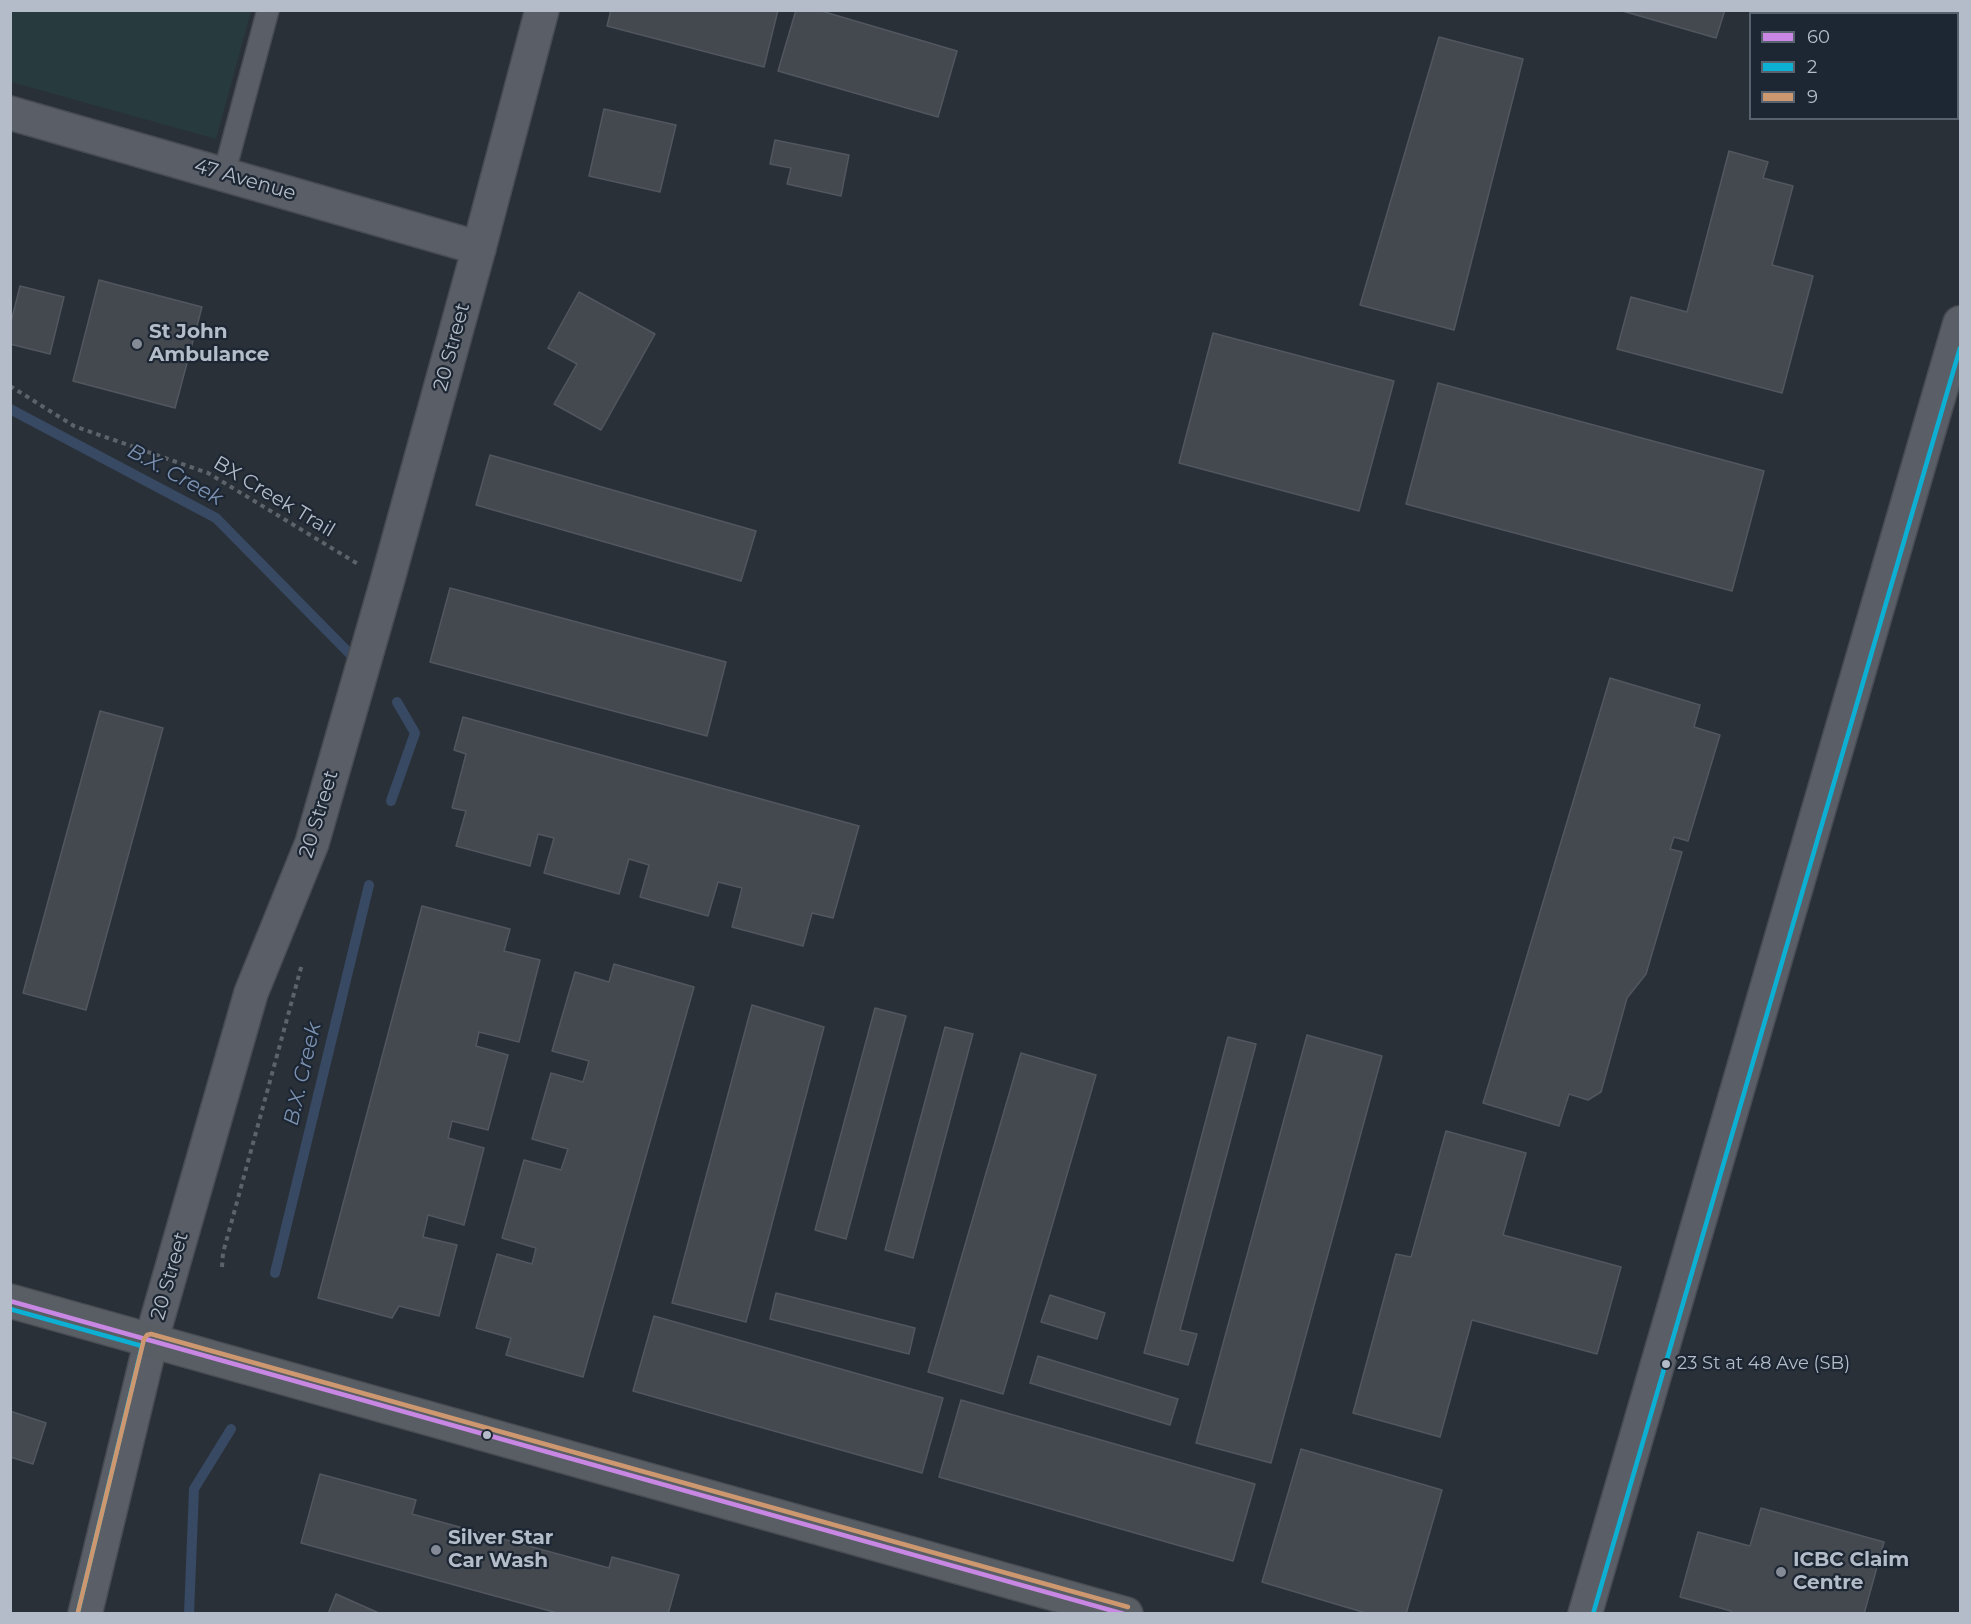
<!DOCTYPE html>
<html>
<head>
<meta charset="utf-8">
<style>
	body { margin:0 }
	#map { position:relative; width:1971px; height:1624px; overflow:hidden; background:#2a3038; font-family:Montserrat,sans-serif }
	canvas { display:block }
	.frame { position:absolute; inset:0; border:12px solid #b4bcc9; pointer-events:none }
	.legend { position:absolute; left:1749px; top:12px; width:210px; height:108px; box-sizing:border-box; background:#1d2633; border:2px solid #59626f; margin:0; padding:8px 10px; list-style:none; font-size:18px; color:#b4bcc9 }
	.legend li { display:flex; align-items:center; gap:12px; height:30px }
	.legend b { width:30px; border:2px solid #59626f }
</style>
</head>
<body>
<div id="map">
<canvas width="1971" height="1624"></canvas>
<div class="frame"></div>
<ul class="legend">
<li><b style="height:8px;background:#c787e3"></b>60</li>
<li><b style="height:8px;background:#0dafd3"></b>2</li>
<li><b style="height:8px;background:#cd976f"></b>9</li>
</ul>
</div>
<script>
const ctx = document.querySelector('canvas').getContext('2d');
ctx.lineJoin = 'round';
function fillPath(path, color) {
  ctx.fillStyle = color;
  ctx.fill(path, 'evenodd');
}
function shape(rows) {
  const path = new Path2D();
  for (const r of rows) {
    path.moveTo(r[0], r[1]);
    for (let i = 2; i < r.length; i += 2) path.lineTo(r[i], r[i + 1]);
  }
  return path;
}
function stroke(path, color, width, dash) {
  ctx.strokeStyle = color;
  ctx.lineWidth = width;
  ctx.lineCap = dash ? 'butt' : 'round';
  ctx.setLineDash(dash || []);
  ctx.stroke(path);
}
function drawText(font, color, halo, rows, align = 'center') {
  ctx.font = font + ' Montserrat,sans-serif';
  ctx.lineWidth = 4.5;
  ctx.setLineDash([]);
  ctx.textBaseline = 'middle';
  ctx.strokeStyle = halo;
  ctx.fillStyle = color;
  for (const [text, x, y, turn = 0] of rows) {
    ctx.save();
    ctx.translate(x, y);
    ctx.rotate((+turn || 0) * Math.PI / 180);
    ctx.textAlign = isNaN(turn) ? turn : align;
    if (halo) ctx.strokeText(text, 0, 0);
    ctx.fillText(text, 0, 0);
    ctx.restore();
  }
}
const green = shape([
	[10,11,251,11,216,139,11,82]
]);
const stream = shape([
	[10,409,216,518,351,655],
	[391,801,415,733,397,702],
	[275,1273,369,885],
	[189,1614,194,1489,231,1429]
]);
const building = shape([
	[611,10,778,10,764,67,607,26,611,10],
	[796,10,818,10,957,51,938,117,778,71,796,10],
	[1619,10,1725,10,1716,38,1619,10],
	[1779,10,1960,10,1960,48,1958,60,1958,14,1778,14,1779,10],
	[1439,37,1523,59,1454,330,1360,305,1439,37],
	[604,109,676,125,660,192,589,176,604,109],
	[775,140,849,155,841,196,787,184,791,168,770,164,775,140],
	[1729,151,1768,162,1763,178,1793,186,1772,265,1813,276,1782,393,1617,349,1631,297,1687,312,1729,151],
	[99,280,202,307,175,408,73,381,99,280],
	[20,286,64,297,50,354,10,344,10,326,20,286],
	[579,292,655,334,601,430,554,404,577,364,548,348,579,292],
	[1213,333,1394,381,1359,511,1179,463,1213,333],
	[1438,383,1764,471,1732,591,1406,504,1438,383],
	[490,455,756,531,741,581,476,505,490,455],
	[450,588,726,662,707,736,430,662,450,588],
	[1610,678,1700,705,1694,727,1720,735,1688,841,1674,837,1670,849,1682,852,1646,974,1627,998,1601,1092,1588,1100,1569,1094,1559,1126,1483,1103,1610,678],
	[100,711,163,728,86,1010,23,993,100,711],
	[463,717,859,826,833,918,812,913,803,946,732,927,742,888,718,882,708,916,640,897,649,865,629,859,619,894,544,873,554,838,538,834,530,866,456,846,466,811,452,808,466,754,454,750,463,717],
	[422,906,510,929,504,951,540,960,519,1042,479,1032,476,1046,508,1055,488,1130,452,1121,448,1138,484,1148,464,1225,428,1215,423,1237,457,1245,439,1316,399,1306,392,1318,318,1298,422,906],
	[614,964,694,987,583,1377,506,1355,511,1338,476,1328,497,1254,532,1264,536,1248,502,1238,524,1160,561,1170,568,1149,532,1139,551,1073,583,1082,589,1061,552,1051,575,972,609,982,614,964],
	[752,1005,824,1027,746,1322,672,1303,752,1005],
	[875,1008,906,1016,846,1239,815,1230,875,1008],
	[945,1027,973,1034,913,1258,885,1250,945,1027],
	[1307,1035,1382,1056,1271,1463,1196,1443,1307,1035],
	[1228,1037,1256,1044,1180,1330,1197,1334,1188,1365,1144,1353,1228,1037],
	[1021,1053,1096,1075,1003,1394,928,1372,1021,1053],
	[1446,1131,1526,1153,1503,1235,1621,1267,1597,1354,1472,1320,1440,1437,1353,1413,1396,1254,1411,1257,1446,1131],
	[776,1293,915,1328,909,1354,770,1319,776,1293],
	[1050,1295,1105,1313,1097,1339,1041,1322,1050,1295],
	[654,1316,943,1398,922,1473,633,1391,654,1316],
	[1038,1356,1178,1399,1170,1425,1030,1383,1038,1356],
	[961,1400,1255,1484,1233,1561,939,1477,961,1400],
	[10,1411,46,1423,33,1464,10,1457,10,1411],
	[1301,1449,1442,1490,1406,1614,1369,1614,1262,1582,1301,1449],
	[320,1474,416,1500,412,1514,609,1568,612,1557,679,1575,668,1614,561,1614,301,1543,320,1474],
	[1761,1508,1884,1542,1864,1614,1730,1614,1731,1611,1680,1597,1698,1532,1750,1546,1761,1508],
	[336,1594,381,1614,328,1614,336,1594]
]);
const path = shape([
	[10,386,74,426,208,473,358,564],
	[222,1267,223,1253,302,964]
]);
const service = shape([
	[224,174,268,10]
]);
const minor = shape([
	[10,113,479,248],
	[1585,1614,1960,323]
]);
const tertiary = shape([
	[85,1614,151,1341,251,993,312,843,387,582,479,248,542,10]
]);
const secondary = shape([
	[10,1301,1126,1614]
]);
const bus1 = shape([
	[10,1301,1124,1614]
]);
const bus2 = shape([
	[10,1309,142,1346,78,1612],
	[1593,1614,1960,348]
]);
const bus3 = shape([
	[78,1612,144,1339,147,1335,151,1334,1128,1607]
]);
const markers = [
	[137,344,6,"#848b96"],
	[1666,1364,5,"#b4bcc9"],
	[487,1435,5,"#b4bcc9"],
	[436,1550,6,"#848b96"],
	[1781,1572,6,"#848b96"]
];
const busNames = [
	["23 St at 48 Ave (SB)",1677,1364]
];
const streetNames = [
	["47 Avenue",245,180,16],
	["20 Street",452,347,-75],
	["BX Creek Trail",274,497,31],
	["20 Street",319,814,-73],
	["20 Street",170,1276,-74]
];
const poiNames = [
	["St John",149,332],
	["Ambulance",149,355],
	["Silver Star",448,1538],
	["Car Wash",448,1561],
	["ICBC Claim",1793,1560],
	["Centre",1793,1583]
];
const waterNames = [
	["B.X. Creek",175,475,29],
	["B.X. Creek",303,1074,-77]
];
fillPath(green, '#273a3e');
stroke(stream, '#384963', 10);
fillPath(building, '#444950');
stroke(building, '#52575f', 1.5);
stroke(service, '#484c53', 24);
stroke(minor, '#484c53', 36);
stroke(tertiary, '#484c53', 36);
stroke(secondary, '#484c53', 36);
stroke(path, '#5d636a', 4, [4.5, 4.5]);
stroke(service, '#5a5e66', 21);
stroke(minor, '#5a5e66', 33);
stroke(tertiary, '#5a5e66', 33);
stroke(secondary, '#595d64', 33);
stroke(bus1, '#c787e3', 4.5);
stroke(bus2, '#0dafd3', 4.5);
stroke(bus3, '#cd976f', 4.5);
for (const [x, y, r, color] of markers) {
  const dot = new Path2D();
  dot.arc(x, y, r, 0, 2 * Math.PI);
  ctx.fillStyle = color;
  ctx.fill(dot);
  stroke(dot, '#1d2633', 2);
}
drawText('18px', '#b4bcc9', '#1d2633', busNames, 'left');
drawText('20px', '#b4bcc9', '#1d2633', streetNames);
drawText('bold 20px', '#b4bcc9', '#1d2633', poiNames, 'left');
drawText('italic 21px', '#7c92b1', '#1d2633', waterNames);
</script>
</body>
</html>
